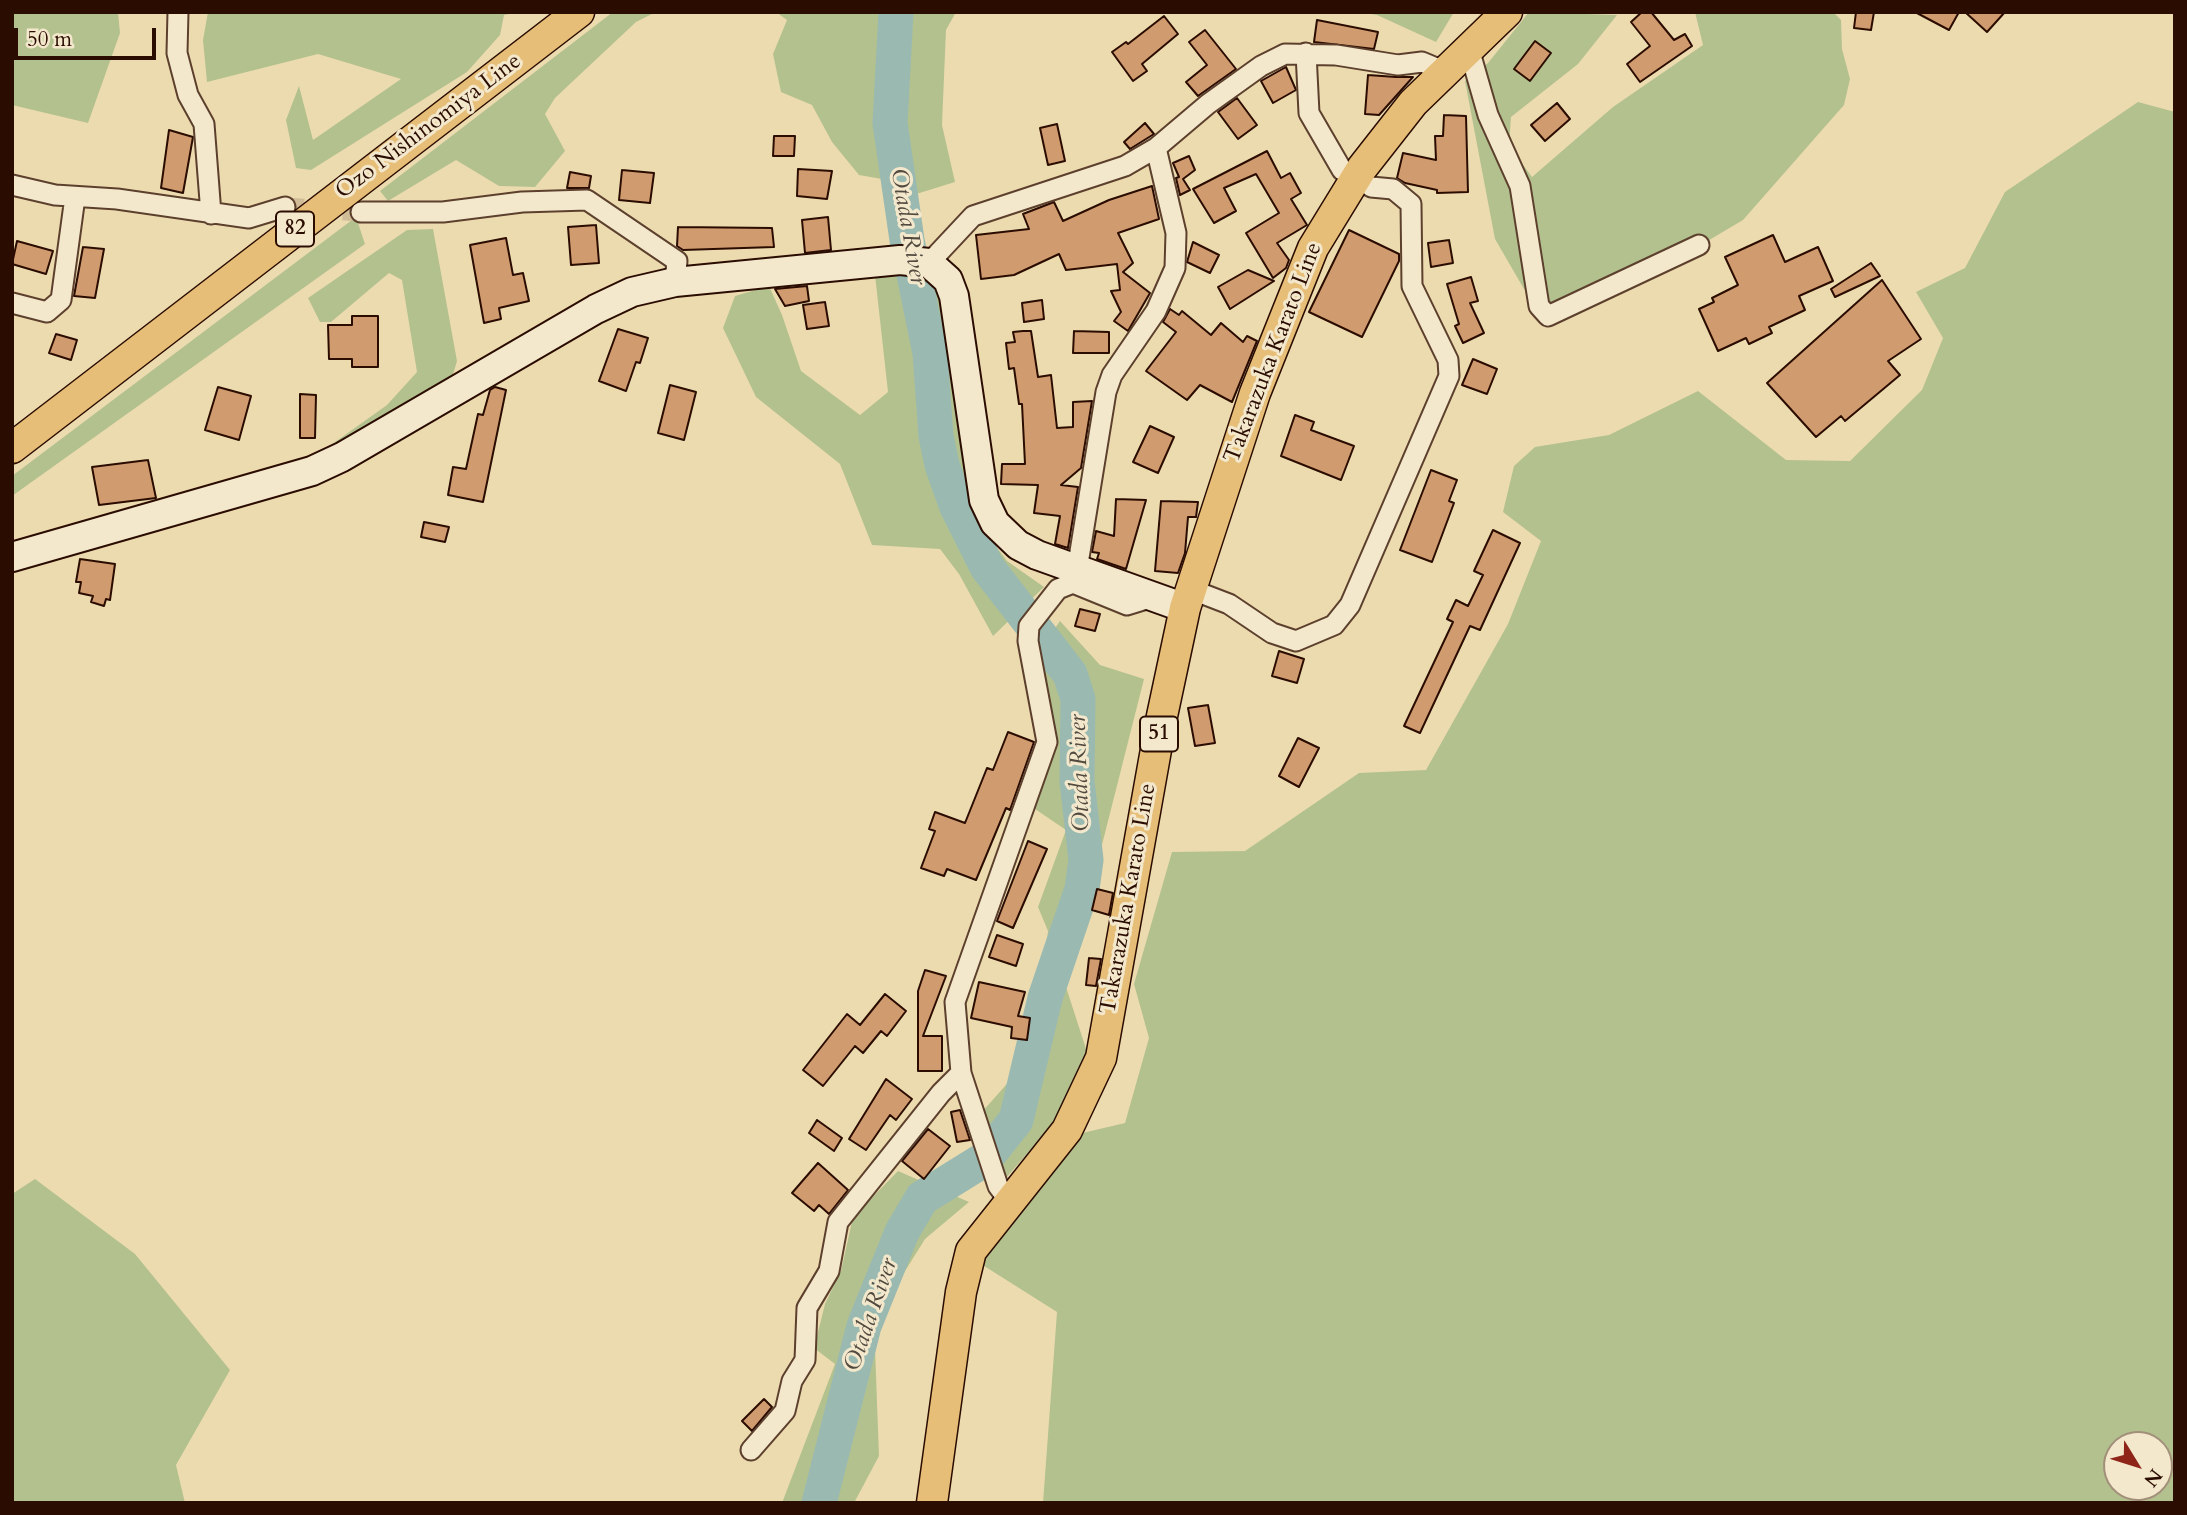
<!DOCTYPE html>
<html>
<head>
<meta charset="utf-8">
<style>
	body { margin:0 }
	#map { position:relative; width:2187px; height:1515px; overflow:hidden; background:#eddbb0; font-family:Cardo,serif }
	canvas { display:block }
	.frame { position:absolute; inset:0; border:14px solid #2b0c01; pointer-events:none }
	.north { position:absolute; left:2103px; top:1431px; width:70px; height:70px; box-sizing:border-box; background:#f3e8cc; border:2px solid #a3907b; border-radius:50%; rotate:128deg; font-size:19px; font-weight:700; line-height:28px; text-align:center; color:#2b0c01 }
	.north::after { content:''; display:block; margin:auto; width:24px; height:32px; background:#8f2418; clip-path:polygon(50% 0,100% 100%,50% 72%,0 100%) }
	.scale { position:absolute; left:14px; top:28px; width:142px; height:32px; box-sizing:border-box; border:4px solid #2b0c01; border-top:0; padding-left:9px; font-size:21px; line-height:24px; white-space:nowrap; color:#2b0c01; -webkit-text-stroke:5px #f3e8cc; paint-order:stroke }
</style>
</head>
<body>
<div id="map">
<canvas width="2187" height="1515"></canvas>
<div class="frame"></div>
<div class="north">N</div>
<div class="scale">50 m</div>
</div>
<script>
const ctx = document.querySelector('canvas').getContext('2d');
ctx.lineJoin = 'round';
function fillPath(path, color) {
  ctx.fillStyle = color;
  ctx.fill(path, 'evenodd');
}
function shape(rows) {
  const path = new Path2D();
  for (const r of rows) {
    path.moveTo(r[0], r[1]);
    for (let i = 2; i < r.length; i += 2) path.lineTo(r[i], r[i + 1]);
  }
  return path;
}
function stroke(path, color, width, dash) {
  ctx.strokeStyle = color;
  ctx.lineWidth = width;
  ctx.lineCap = dash ? 'butt' : 'round';
  ctx.setLineDash(dash || []);
  ctx.stroke(path);
}
function drawText(font, color, halo, rows, align = 'center') {
  ctx.font = font + ' Cardo,serif';
  ctx.lineWidth = 6;
  ctx.setLineDash([]);
  ctx.textBaseline = 'middle';
  ctx.strokeStyle = halo;
  ctx.fillStyle = color;
  for (const [text, x, y, turn = 0] of rows) {
    ctx.save();
    ctx.translate(x, y);
    ctx.rotate((+turn || 0) * Math.PI / 180);
    ctx.textAlign = isNaN(turn) ? turn : align;
    if (halo) ctx.strokeText(text, 0, 0);
    ctx.fillText(text, 0, 0);
    ctx.restore();
  }
}
const green = shape([
	[12,12,118,12,120,33,88,123,12,105],
	[208,12,519,12,504,15,500,35,467,72,311,170,296,168,286,120,299,86,313,140,401,79,318,54,207,82,203,40],
	[613,12,656,12,636,22,555,98,545,114,565,151,535,187,499,186,456,160,388,201,380,191],
	[776,12,956,12,946,30,942,125,955,182,913,195,882,179,859,175,832,142,812,105,781,92,773,54,787,20],
	[1358,12,1454,12,1436,42,1377,15],
	[1529,12,1617,15,1578,64,1511,117,1509,146,1532,177,1613,107,1703,45,1695,12,1833,12,1841,20,1842,49,1850,79,1844,105,1743,220,1694,249,1557,314,1524,289,1495,239,1465,81,1488,63],
	[2138,102,2175,112,2175,1503,1043,1503,1057,1312,981,1264,1018,1196,1074,1135,1125,1123,1149,1038,1134,984,1172,852,1245,851,1359,773,1426,770,1508,624,1541,541,1503,512,1514,466,1535,447,1609,435,1698,391,1786,460,1850,461,1922,390,1943,338,1916,292,1965,268,2005,192],
	[2117,1445,2159,1445,2159,1487,2117,1487],
	[356,217,365,244,12,496,12,476],
	[433,229,457,361,451,381,332,454,321,452,387,405,417,372,402,280,389,273,331,322,320,322,308,298,407,230],
	[875,275,923,275,939,296,977,521,1007,561,1044,587,993,636,959,574,940,549,872,545,840,464,756,397,723,328,735,296,769,286,782,315,801,371,860,415,888,392],
	[1060,621,1100,665,1144,679,1066,987,1087,1052,1065,1110,999,1186,982,1112,1028,1060,1041,996,1048,931,1038,907,1066,830,1035,809,1055,733,1039,651],
	[898,1171,969,1202,925,1239,874,1321,879,1456,854,1503,782,1503,835,1364,814,1348,825,1304,841,1271,853,1217],
	[35,1179,135,1254,230,1370,176,1465,185,1503,12,1503,12,1194]
]);
const river = shape([
	[819,1503,864,1326,902,1232,922,1198,985,1159,1016,1120,1045,998,1082,889,1086,860,1077,781,1078,699,1070,674,987,567,957,507,942,465,936,436,930,353,907,240,890,123,896,12]
]);
const building = shape([
	[1642,12,1651,12,1674,40,1685,34,1692,46,1640,82,1627,64,1650,46,1631,22,1642,12],
	[1856,12,1874,12,1871,30,1854,28,1856,12],
	[1915,12,1959,12,1949,30,1915,12],
	[1965,12,2005,12,1987,32,1965,12],
	[1164,16,1178,34,1142,64,1147,71,1133,81,1112,52,1126,42,1128,44,1164,16],
	[1317,20,1378,32,1374,49,1314,42,1317,20],
	[1205,30,1236,69,1198,96,1186,82,1207,65,1189,42,1205,30],
	[1535,41,1551,53,1530,81,1514,69,1535,41],
	[1286,67,1296,90,1273,103,1261,81,1286,67],
	[1368,75,1396,77,1413,77,1379,115,1365,114,1368,75],
	[1237,98,1257,125,1238,139,1218,112,1237,98],
	[1557,103,1570,119,1545,141,1531,125,1557,103],
	[1444,115,1466,116,1468,192,1437,193,1437,190,1405,183,1397,178,1403,153,1436,160,1435,136,1443,136,1444,115],
	[1145,123,1154,134,1130,149,1124,142,1145,123],
	[1057,124,1065,161,1048,165,1040,128,1057,124],
	[169,130,193,137,183,193,161,188,169,130],
	[774,136,795,136,794,156,773,156,774,136],
	[1267,151,1281,178,1290,173,1301,193,1291,199,1307,225,1277,243,1289,260,1286,268,1273,278,1246,233,1279,213,1256,174,1224,188,1236,211,1214,223,1193,189,1267,151],
	[1189,156,1195,170,1183,179,1190,190,1180,195,1176,178,1179,177,1173,163,1189,156],
	[798,169,832,171,827,199,797,196,798,169],
	[622,170,654,173,650,203,619,200,622,170],
	[570,172,591,176,589,188,567,188,570,172],
	[1152,186,1159,219,1118,233,1133,263,1123,272,1150,293,1128,331,1114,321,1121,312,1111,291,1120,290,1117,264,1066,270,1059,254,1014,275,981,279,976,235,1029,229,1023,214,1054,202,1063,221,1109,200,1152,186],
	[828,217,831,250,805,253,802,220,828,217],
	[596,225,599,263,571,265,568,227,596,225],
	[678,227,772,228,774,247,683,250,677,246,678,227],
	[1349,230,1399,254,1399,261,1362,337,1309,312,1349,230],
	[1773,235,1785,262,1818,247,1833,281,1799,296,1805,310,1769,327,1772,333,1749,344,1746,338,1718,351,1699,309,1714,302,1712,298,1738,285,1725,257,1773,235],
	[506,238,513,275,523,273,529,301,499,308,501,319,484,323,470,245,506,238],
	[1449,240,1453,263,1431,267,1428,243,1449,240],
	[17,241,53,251,46,274,12,264,17,241],
	[1193,242,1219,255,1210,273,1187,262,1193,242],
	[83,247,104,249,95,298,74,296,83,247],
	[1871,263,1880,276,1835,297,1831,289,1871,263],
	[1248,270,1274,281,1230,309,1218,287,1248,270],
	[1471,277,1478,301,1470,303,1484,333,1463,343,1455,326,1459,324,1447,284,1471,277],
	[1882,280,1921,339,1888,361,1900,375,1845,421,1841,416,1816,437,1767,383,1882,280],
	[807,286,809,301,785,306,775,289,807,286],
	[1042,300,1044,319,1024,322,1022,303,1042,300],
	[825,302,829,326,807,329,803,305,825,302],
	[1170,309,1179,315,1182,311,1211,335,1221,323,1243,342,1247,336,1257,341,1232,402,1200,385,1187,400,1146,371,1176,332,1163,322,1170,309],
	[352,316,378,316,378,367,352,367,352,359,329,359,328,325,352,325,352,316],
	[618,329,648,338,640,363,636,362,626,391,599,381,618,329],
	[1023,331,1031,331,1038,377,1051,375,1057,428,1073,427,1073,402,1092,401,1081,468,1061,485,1078,487,1068,548,1055,544,1060,516,1034,513,1038,485,1001,484,1002,464,1025,464,1022,404,1019,404,1014,368,1009,369,1006,343,1015,342,1013,332,1023,331],
	[1074,331,1109,332,1109,353,1073,353,1074,331],
	[56,334,77,340,71,360,49,353,56,334],
	[1473,359,1497,369,1487,394,1462,385,1473,359],
	[670,385,696,392,684,440,658,433,670,385],
	[218,387,251,396,239,440,205,430,218,387],
	[495,387,506,390,483,502,448,495,453,467,466,469,478,414,483,415,490,390,495,387],
	[300,394,316,395,315,438,300,438,300,394],
	[1295,415,1314,422,1311,430,1354,446,1341,480,1281,456,1295,415],
	[1150,426,1174,437,1158,473,1133,462,1150,426],
	[148,460,156,498,99,505,92,467,148,460],
	[1431,470,1457,480,1449,501,1454,503,1432,562,1400,550,1431,470],
	[1116,499,1146,500,1126,569,1097,559,1099,553,1092,552,1096,531,1114,536,1116,499],
	[1161,501,1198,502,1196,517,1188,517,1185,553,1178,573,1155,571,1161,501],
	[424,522,449,527,445,542,421,537,424,522],
	[1493,530,1520,543,1480,630,1470,626,1420,733,1404,726,1453,622,1447,619,1456,600,1468,606,1483,575,1474,571,1493,530],
	[80,559,115,564,110,600,106,599,104,606,91,602,93,596,79,593,81,582,76,582,80,559],
	[1080,609,1100,614,1095,631,1075,626,1080,609],
	[1279,651,1304,659,1297,683,1272,676,1279,651],
	[1208,705,1215,743,1195,746,1188,708,1208,705],
	[1008,732,1034,742,1010,810,1006,808,976,880,947,869,944,876,921,868,935,831,929,829,935,812,965,823,987,768,993,770,1008,732],
	[1298,738,1319,748,1299,787,1279,776,1298,738],
	[1028,841,1047,849,1013,928,997,921,1028,841],
	[1097,889,1113,893,1109,915,1092,910,1097,889],
	[997,935,1023,944,1016,966,989,957,997,935],
	[1089,958,1101,959,1096,986,1086,985,1089,958],
	[925,970,946,976,923,1036,942,1036,942,1071,918,1071,918,991,925,970],
	[979,982,1025,992,1018,1016,1030,1018,1027,1040,1011,1038,1012,1027,971,1018,979,982],
	[885,994,906,1011,887,1036,881,1031,863,1053,855,1046,823,1086,803,1070,847,1014,860,1025,885,994],
	[886,1079,912,1099,896,1120,890,1115,866,1150,849,1139,886,1079],
	[960,1110,970,1140,957,1142,951,1112,960,1110],
	[817,1120,842,1138,834,1151,809,1133,817,1120],
	[928,1129,950,1146,924,1179,902,1161,928,1129],
	[818,1163,848,1190,829,1214,819,1205,814,1211,792,1193,818,1163],
	[764,1399,772,1407,752,1431,742,1421,764,1399]
]);
const streetTunnel = shape([
	[285,207,361,212]
]);
const street = shape([
	[178,12,177,53,188,95,204,124,211,214],
	[1469,49,1488,115,1520,186,1539,306,1548,316,1699,245],
	[1306,53,1309,113,1342,170],
	[12,185,55,195,117,199,249,218,285,207],
	[361,212,443,212,522,202,587,200,677,261,675,282],
	[929,263,973,216,1125,166,1156,148,1208,104,1261,66,1285,54,1336,55,1398,65,1422,62,1446,72],
	[12,303,47,312,61,300,75,197],
	[1077,570,1106,392,1112,375,1156,311,1175,268,1176,233,1156,148],
	[1190,589,1229,604,1272,633,1296,641,1334,625,1350,605,1449,376,1448,360,1412,286,1411,204,1393,189,1371,187],
	[961,1073,998,1186,1010,1202],
	[751,1450,785,1411,792,1381,805,1360,807,1308,829,1271,838,1222,941,1093,961,1073,955,1002,1047,742,1028,641,1029,626,1058,589,1073,583,1127,605,1153,597]
]);
const secondary = shape([
	[12,557,312,471,342,457,596,309,632,292,675,282,900,260,929,263,948,280,954,296,984,500,995,523,1018,545,1037,555,1185,608]
]);
const primary = shape([
	[12,448,579,12],
	[932,1503,961,1292,971,1251,1067,1130,1101,1058,1162,716,1185,608,1255,393,1313,248,1362,168,1413,103,1507,12]
]);
const shields = [
	[295,229,38],
	[1159,734,38]
];
const shieldNames = [
	["82",295,229],
	["51",1159,734]
];
const streetNames = [
	["Ozo Nishinomiya Line",429,127,-37],
	["Takarazuka Karato Line",1274,353,-69],
	["Takarazuka Karato Line",1129,899,-80]
];
const waterNames = [
	["Otada River",907,227,80],
	["Otada River",1081,773,-92],
	["Otada River",872,1315,-71]
];
fillPath(green, '#b3c18f');
stroke(river, '#9abab1', 35);
fillPath(building, '#d09c6f');
stroke(building, '#2b0c01', 2);
stroke(streetTunnel, '#d0bc96', 19, [19, 10]);
stroke(street, '#5c402d', 23);
stroke(secondary, '#2b0c01', 32);
stroke(primary, '#2b0c01', 33);
stroke(street, '#f3e8cc', 19);
stroke(secondary, '#f3e8cc', 28);
stroke(primary, '#e6be78', 30);
for (const [x, y, w] of shields) {
  const box = new Path2D();
  box.roundRect(x - w / 2, y - 17.5, w, 35, 5);
  ctx.fillStyle = '#f3e8cc';
  ctx.fill(box);
  stroke(box, '#2b0c01', 2);
}
drawText('bold 21px', '#2b0c01', null, shieldNames);
drawText('23px', '#2b0c01', '#f3e8cc', streetNames);
drawText('italic 24px', '#52493f', '#f3e8cc', waterNames);
</script>
</body>
</html>
